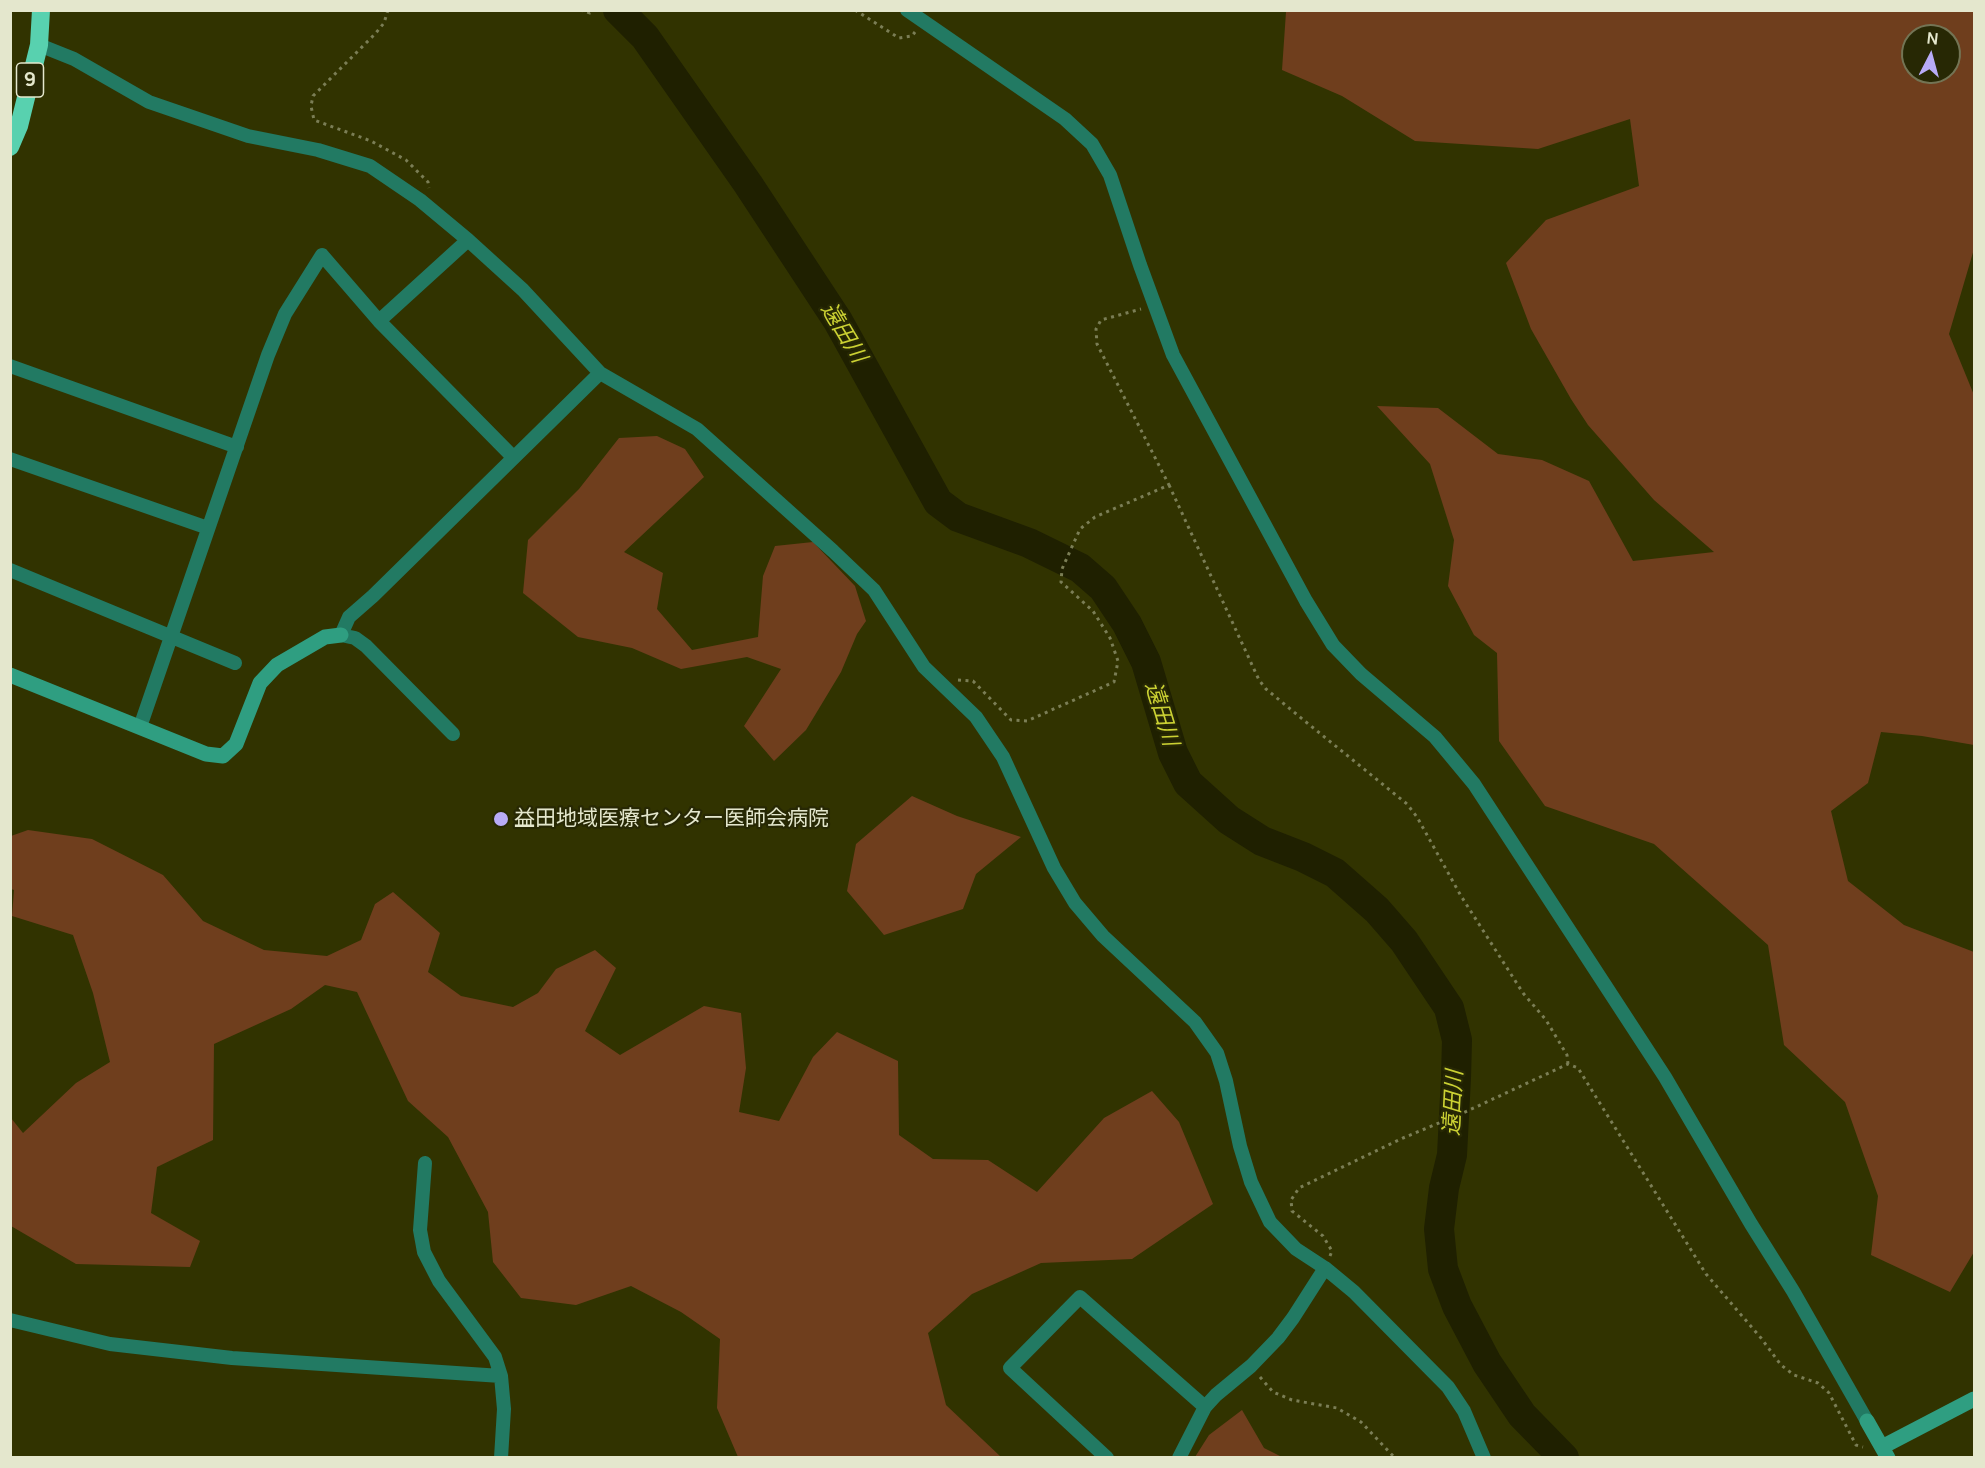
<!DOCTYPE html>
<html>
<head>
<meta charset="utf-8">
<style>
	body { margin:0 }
	#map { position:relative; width:1985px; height:1468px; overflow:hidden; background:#313300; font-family:Manrope,sans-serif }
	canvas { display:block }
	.frame { position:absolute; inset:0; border:12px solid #e4e7cd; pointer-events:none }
	.north { position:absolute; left:1901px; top:24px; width:60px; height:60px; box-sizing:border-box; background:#272804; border:2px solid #737454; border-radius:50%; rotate:6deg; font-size:16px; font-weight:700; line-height:24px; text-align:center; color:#e4e7cd }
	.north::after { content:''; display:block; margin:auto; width:21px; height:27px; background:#b8abf7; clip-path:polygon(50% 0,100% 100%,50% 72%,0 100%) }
</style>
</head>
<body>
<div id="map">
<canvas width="1985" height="1468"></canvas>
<div class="frame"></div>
<div class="north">N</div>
</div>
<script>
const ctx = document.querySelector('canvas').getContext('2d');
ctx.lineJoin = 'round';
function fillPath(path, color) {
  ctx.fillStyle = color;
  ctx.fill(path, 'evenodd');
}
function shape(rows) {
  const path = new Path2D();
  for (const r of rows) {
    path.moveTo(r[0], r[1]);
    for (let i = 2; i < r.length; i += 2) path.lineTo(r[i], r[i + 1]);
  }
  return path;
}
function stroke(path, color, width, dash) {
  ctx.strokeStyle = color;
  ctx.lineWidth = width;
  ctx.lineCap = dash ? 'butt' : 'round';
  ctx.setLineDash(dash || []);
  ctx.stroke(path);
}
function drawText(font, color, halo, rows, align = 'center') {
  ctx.font = font + ' Manrope,"Noto Sans JP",sans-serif';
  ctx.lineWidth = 4.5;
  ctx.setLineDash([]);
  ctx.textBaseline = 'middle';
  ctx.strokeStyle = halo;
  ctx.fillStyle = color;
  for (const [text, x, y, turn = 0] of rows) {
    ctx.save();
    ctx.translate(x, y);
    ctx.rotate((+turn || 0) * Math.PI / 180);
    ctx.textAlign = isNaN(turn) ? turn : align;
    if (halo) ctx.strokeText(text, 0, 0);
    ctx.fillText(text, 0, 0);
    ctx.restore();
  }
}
const green = shape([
	[1283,11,1974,11,1974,249,1949,334,1974,395,1974,745,1922,736,1881,732,1868,783,1831,811,1848,881,1904,925,1974,952,1974,1252,1950,1292,1871,1255,1878,1196,1845,1102,1784,1045,1768,945,1654,844,1545,806,1499,741,1497,653,1474,635,1448,586,1454,540,1430,464,1377,406,1438,408,1498,454,1542,460,1589,481,1633,561,1714,552,1654,500,1588,425,1571,399,1531,329,1506,263,1546,220,1639,186,1630,119,1538,149,1415,141,1342,96,1282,70,1286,12],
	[1913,36,1949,36,1949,72,1913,72],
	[657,436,685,449,704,477,624,552,663,573,657,609,692,650,758,637,763,576,775,546,813,542,855,586,866,621,857,634,841,672,806,730,774,761,744,726,781,669,747,657,681,669,632,648,578,637,523,593,528,540,579,489,619,438],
	[912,796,957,816,1021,837,976,874,963,909,884,935,847,891,856,844],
	[28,830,92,839,163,875,203,921,264,950,327,956,361,940,375,904,393,892,440,933,428,972,461,996,513,1007,538,993,556,969,595,950,616,968,585,1031,620,1055,704,1006,741,1013,746,1068,739,1112,779,1121,813,1057,837,1032,898,1061,899,1135,933,1159,988,1160,1037,1192,1104,1118,1152,1091,1179,1122,1213,1204,1132,1259,1041,1263,972,1294,928,1333,946,1405,1001,1457,738,1457,717,1408,720,1339,681,1312,631,1286,576,1305,521,1298,493,1262,488,1212,448,1137,408,1101,357,992,325,985,291,1009,214,1044,213,1140,157,1167,151,1213,200,1241,190,1267,76,1264,11,1226,11,1118,23,1133,76,1083,110,1062,93,993,73,935,12,916,14,890,11,889,11,836],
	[1242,1410,1264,1448,1282,1457,1195,1457,1209,1435]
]);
const stream = shape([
	[10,11,11,10]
]);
const river = shape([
	[618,10,645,37,748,184,838,321,938,502,958,517,1029,543,1080,568,1103,588,1127,624,1146,662,1173,753,1188,783,1229,820,1262,841,1303,857,1335,873,1377,910,1404,941,1449,1008,1457,1040,1456,1078,1452,1155,1444,1188,1439,1229,1443,1269,1457,1306,1487,1363,1522,1415,1564,1458]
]);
const path = shape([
	[388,10,384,23,375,34,313,96,311,106,314,120,371,141,406,160,428,182,429,188],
	[580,10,590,13,593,10],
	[855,10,899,38,912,36,915,32],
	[1169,485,1259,680,1266,689,1306,722,1407,804,1417,817,1461,896,1523,993,1546,1020,1567,1055,1568,1064],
	[958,680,973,681,1011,720,1027,721,1114,682,1118,661,1110,638,1093,611,1061,582,1062,569,1080,529,1095,517,1169,485,1097,344,1096,329,1101,320,1141,309],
	[1330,1256,1332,1251,1323,1236,1292,1211,1291,1200,1299,1188,1403,1138,1463,1113,1568,1064,1578,1068,1706,1274,1761,1338,1781,1365,1794,1375,1818,1383,1829,1393,1856,1445,1863,1447],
	[1260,1377,1273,1392,1292,1400,1337,1408,1361,1422,1395,1458]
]);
const street = shape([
	[907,10,1065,119,1092,144,1110,175,1140,265,1173,355,1306,601,1333,645,1361,674,1435,737,1474,784,1665,1077,1751,1224,1793,1291,1867,1421],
	[39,45,74,59,149,102,248,136,318,150,370,166,420,200,468,240,523,290,600,373,697,429,833,551,874,590,924,667,976,717,1003,757,1054,868,1075,903,1103,936,1195,1022,1217,1053,1226,1081,1240,1146,1251,1182,1270,1222,1296,1249,1325,1268,1354,1292,1448,1387,1464,1411,1484,1458],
	[379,321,468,240],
	[10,366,237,447],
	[10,459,208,528],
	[10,570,235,663],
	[140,727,268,355,285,314,322,255,379,321,513,457],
	[453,734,366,646,355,638,341,635,349,617,373,596,600,373],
	[425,1163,420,1230,424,1252,439,1281,495,1357,501,1376,504,1409,501,1458],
	[10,1320,110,1344,232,1358,501,1376],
	[1107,1458,1010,1368,1080,1297,1205,1407],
	[1179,1458,1205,1407,1216,1395,1251,1366,1278,1338,1293,1318,1325,1268]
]);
const secondary = shape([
	[10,675,206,754,223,756,236,744,260,683,277,665,325,637,341,635],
	[1867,1421,1888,1458],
	[1882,1447,1974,1399]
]);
const highway = shape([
	[10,147,19,126,39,45,41,10]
]);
const markers = [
	[501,819,8,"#b8abf7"]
];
const shields = [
	[30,80,27]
];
const shieldNames = [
	["9",30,80]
];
const poiNames = [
	["益田地域医療センター医師会病院",514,819]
];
const waterNames = [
	["遠田川",843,333,59],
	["遠田川",1161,714,73],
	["遠田川",1454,1103,-87]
];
fillPath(green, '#6f3e1d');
stroke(stream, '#1f2000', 5);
stroke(river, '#1f2000', 30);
stroke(path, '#7b7e55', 3, [3, 4.5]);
stroke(street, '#227a63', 14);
stroke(secondary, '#2f9e81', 15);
stroke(highway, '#58d1af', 18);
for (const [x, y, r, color] of markers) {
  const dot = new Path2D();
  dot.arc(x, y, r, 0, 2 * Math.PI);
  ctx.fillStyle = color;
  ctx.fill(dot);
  stroke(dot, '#272804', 2);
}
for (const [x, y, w] of shields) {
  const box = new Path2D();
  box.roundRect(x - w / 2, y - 17, w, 34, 4.5);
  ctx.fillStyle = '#272804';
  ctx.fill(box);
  stroke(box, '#e4e7cd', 1.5);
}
drawText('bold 20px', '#e4e7cd', null, shieldNames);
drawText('21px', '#e4e7cd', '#272804', poiNames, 'left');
drawText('italic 22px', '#cbd133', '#272804', waterNames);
</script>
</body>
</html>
